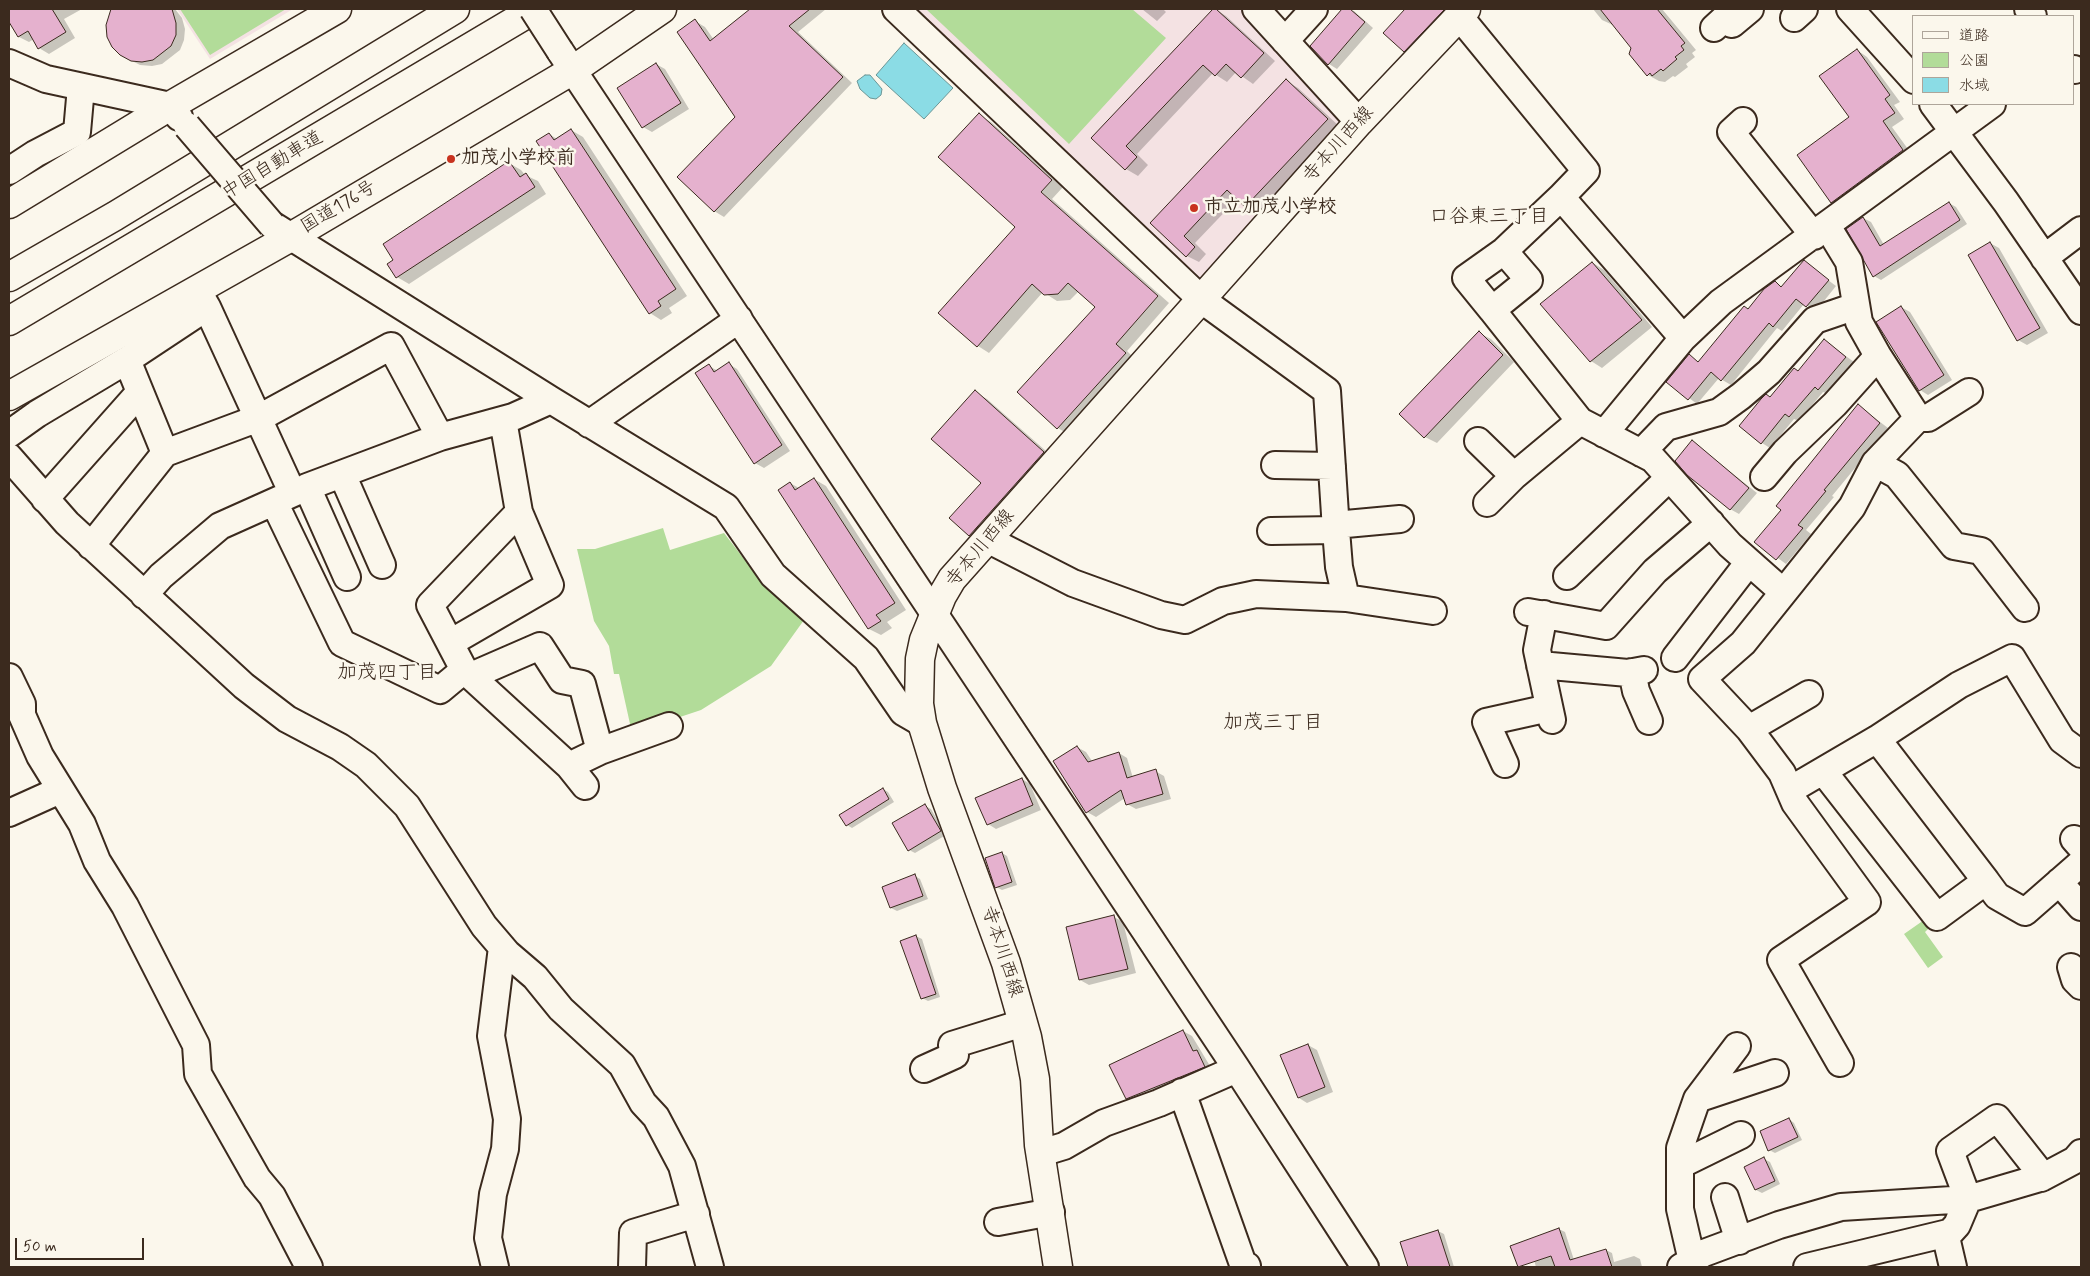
<!DOCTYPE html>
<html>
<head>
<meta charset="utf-8">
<style>
	body { margin:0 }
	#map { position:relative; width:2090px; height:1276px; overflow:hidden; background:#fbf7ec; font-family:Mynerve,"Klee One",sans-serif }
	canvas { display:block }
	.frame { position:absolute; inset:0; border:10px solid #3b2a1e; pointer-events:none }
	.legend { position:absolute; left:1912px; top:15px; width:162px; height:90px; box-sizing:border-box; background:#fbf7ec; border:1px solid #aea59a; margin:0; padding:6px 9px; list-style:none; font-size:15px; color:#3b2a1e }
	.legend li { display:flex; align-items:center; gap:10px; height:25px }
	.legend b { width:25px; border:1px solid #aea59a }
	.scale { position:absolute; left:15px; top:1238px; width:129px; height:22px; box-sizing:border-box; border:2px solid #3b2a1e; border-top:0; padding-left:6px; font-size:15px; line-height:18px; white-space:nowrap; color:#3b2a1e; -webkit-text-stroke:4px #fbf7ec; paint-order:stroke }
</style>
</head>
<body>
<div id="map">
<canvas width="2090" height="1276"></canvas>
<div class="frame"></div>
<ul class="legend">
<li><b style="height:6px;background:#fbf7ec"></b>道路</li>
<li><b style="height:14px;background:#b2dc99"></b>公園</li>
<li><b style="height:14px;background:#8bdce5"></b>水域</li>
</ul>
<div class="scale">50 m</div>
</div>
<script>
const ctx = document.querySelector('canvas').getContext('2d');
ctx.lineJoin = 'round';
function fillPath(path, color) {
  ctx.fillStyle = color;
  ctx.fill(path, 'evenodd');
}
function shape(rows) {
  const path = new Path2D();
  for (const r of rows) {
    path.moveTo(r[0], r[1]);
    for (let i = 2; i < r.length; i += 2) path.lineTo(r[i], r[i + 1]);
  }
  return path;
}
function stroke(path, color, width, dash) {
  ctx.strokeStyle = color;
  ctx.lineWidth = width;
  ctx.lineCap = dash ? 'butt' : 'round';
  ctx.setLineDash(dash || []);
  ctx.stroke(path);
}
function drawText(font, color, halo, rows, align = 'center') {
  ctx.font = font + ' Mynerve,"Klee One",sans-serif';
  ctx.lineWidth = 5;
  ctx.setLineDash([]);
  ctx.textBaseline = 'middle';
  ctx.strokeStyle = halo;
  ctx.fillStyle = color;
  for (const [text, x, y, turn = 0] of rows) {
    ctx.save();
    ctx.translate(x, y);
    ctx.rotate((+turn || 0) * Math.PI / 180);
    ctx.textAlign = isNaN(turn) ? turn : align;
    if (halo) ctx.strokeText(text, 0, 0);
    ctx.fillText(text, 0, 0);
    ctx.restore();
  }
}
const built = shape([
	[177,9,293,9,210,59],
	[903,9,1242,9,1347,123,1200,290]
]);
const green = shape([
	[180,9,286,9,210,55],
	[926,9,1132,9,1166,38,1069,144],
	[663,528,670,550,724,533,761,581,804,620,771,666,701,710,632,733,619,674,614,674,609,646,594,621,577,549,595,549],
	[1924,920,1930,927,1925,932,1943,957,1928,968,1904,934]
]);
const water = shape([
	[904,43,953,88,924,119,876,75,904,43],
	[865,75,870,75,882,89,881,95,876,99,870,98,860,89,857,81,865,75]
]);
const shadow = shape([
	[9,9,82,9,64,19,75,38,49,54,39,48,34,39,29,42,19,37,11,24,9,24],
	[113,9,175,9,182,18,185,29,184,40,180,50,162,64,152,66,140,65,130,60,109,14],
	[751,9,826,9,798,32,852,83,724,217,714,211,736,117,695,21,705,27,714,40],
	[1142,9,1163,9,1166,12,1157,21],
	[1215,9,1226,16,1275,61,1253,84,1236,72,1227,82,1213,73,1137,154,1148,165,1138,176,1126,169,1093,138],
	[1343,9,1354,11,1373,28,1337,69,1329,64,1311,46],
	[1407,9,1456,9,1413,56,1385,33],
	[1593,9,1662,9,1696,50,1692,53,1695,57,1686,64,1688,67,1675,77,1673,76,1665,82,1659,81,1648,75,1632,48,1615,26,1602,20],
	[1857,50,1867,57,1900,102,1894,105,1904,119,1892,127,1913,156,1842,208,1832,202,1851,118],
	[656,64,665,69,689,109,652,132,643,127],
	[1286,81,1298,88,1339,126,1258,213,1238,198,1195,243,1206,254,1199,262,1187,256,1152,223],
	[979,115,991,122,1063,187,1052,199,1169,303,1127,351,1137,361,1069,435,1058,428,1096,307,1079,291,1070,300,1057,301,1043,292,989,353,978,346,1016,227],
	[571,130,583,137,687,296,669,308,672,313,661,320,650,313,549,134,557,139],
	[509,163,521,170,525,175,538,181,546,194,409,284,397,277],
	[1949,203,1956,207,1967,224,1881,280,1874,276,1848,229,1863,218,1871,222,1884,245],
	[1990,243,1999,248,2048,333,2027,345,2018,340,1970,255],
	[1804,262,1836,286,1816,311,1804,304,1782,331,1777,328,1731,385,1719,378,1697,404,1668,382,1689,356,1699,362,1775,283,1783,287],
	[1593,263,1604,270,1652,327,1602,368,1591,361],
	[1901,307,1910,312,1952,380,1928,395,1920,390],
	[1479,333,1491,339,1514,362,1437,443,1425,437],
	[1824,340,1854,362,1828,394,1823,392,1799,421,1794,419,1770,448,1762,443,1770,398,1799,372],
	[729,364,737,369,790,451,764,468,755,463,709,366,718,371],
	[975,392,987,399,1055,459,982,542,951,518,983,483],
	[1859,406,1888,428,1832,496,1834,497,1806,530,1811,534,1786,564,1756,542,1782,510],
	[1692,441,1757,493,1739,514,1730,509],
	[814,479,826,486,906,610,887,622,892,628,881,635,869,629,779,490,790,483,799,488],
	[1077,747,1086,752,1092,761,1119,753,1127,758,1133,778,1155,771,1164,776,1171,799,1136,809,1127,804,1125,798,1096,817,1087,812],
	[1022,779,1030,784,1041,810,996,829,988,824],
	[883,789,888,792,894,802,852,828,847,825],
	[925,806,931,809,946,835,915,853,909,850],
	[1002,853,1007,856,1017,885,1002,890,996,887],
	[915,876,920,879,928,899,897,911,891,908],
	[1114,917,1123,922,1136,973,1089,985,1080,980],
	[916,936,922,939,940,997,928,1001,922,998],
	[1183,1031,1192,1036,1213,1071,1135,1103,1126,1098],
	[1308,1045,1317,1050,1333,1092,1307,1103,1299,1098],
	[1789,1119,1794,1123,1802,1140,1775,1153,1769,1150],
	[1764,1159,1770,1162,1780,1184,1762,1193,1756,1190,1746,1168],
	[1559,1229,1565,1232,1574,1260,1606,1250,1612,1253,1614,1262,1634,1256,1640,1259,1642,1267,1536,1267,1528,1240],
	[1438,1231,1444,1234,1454,1267,1409,1267,1402,1242]
]);
const building = shape([
	[9,9,52,9,66,32,38,49,28,31,18,37,9,22,9,9],
	[111,9,172,9,176,23,176,35,171,46,153,60,142,62,131,61,120,55,112,47,107,37,106,25,111,9],
	[750,9,810,9,789,26,843,77,714,212,677,177,735,117,677,32,695,19,710,41,750,9],
	[1213,9,1216,9,1264,53,1241,78,1226,64,1215,76,1203,65,1126,146,1137,157,1125,170,1091,138,1213,9],
	[1342,9,1350,9,1365,22,1328,65,1310,46,1342,9],
	[1405,9,1445,9,1404,52,1383,33,1405,9],
	[1600,9,1657,9,1685,43,1681,46,1684,50,1675,57,1677,59,1663,71,1661,69,1652,76,1650,73,1647,76,1629,54,1631,48,1600,9],
	[1857,49,1890,95,1885,99,1895,113,1883,121,1903,150,1831,203,1797,155,1849,117,1819,76,1857,49],
	[656,63,681,103,642,128,617,88,656,63],
	[1286,79,1328,119,1245,207,1227,190,1184,236,1195,247,1186,257,1150,223,1286,79],
	[979,113,1052,180,1041,192,1158,296,1116,344,1126,353,1057,429,1017,392,1095,307,1068,283,1058,294,1044,295,1032,284,977,347,938,313,1015,227,938,157,979,113],
	[571,129,676,289,658,301,661,306,649,314,536,141,549,133,554,140,571,129],
	[509,161,520,177,526,173,535,187,396,278,387,264,393,260,383,244,509,161],
	[1949,202,1960,220,1873,277,1846,229,1863,217,1880,246,1949,202],
	[1990,242,2040,328,2017,341,1968,255,1990,242],
	[1804,260,1829,280,1806,307,1796,299,1773,327,1769,323,1721,381,1711,372,1688,400,1666,382,1689,354,1698,362,1744,306,1748,309,1764,289,1775,281,1781,287,1804,260],
	[1592,262,1642,320,1590,362,1540,304,1592,262],
	[1901,306,1944,375,1919,391,1876,322,1901,306],
	[1479,331,1503,355,1424,438,1399,414,1479,331],
	[1824,339,1846,357,1818,390,1815,387,1789,417,1785,414,1761,444,1739,426,1761,399,1766,394,1770,397,1794,368,1798,371,1824,339],
	[729,362,782,445,754,464,695,373,709,364,714,372,729,362],
	[975,390,1044,452,969,536,949,518,981,483,931,439,975,390],
	[1858,404,1880,423,1824,490,1826,491,1798,525,1803,528,1776,560,1754,542,1781,510,1776,506,1858,404],
	[1692,440,1749,488,1730,510,1687,475,1675,461,1692,440],
	[814,478,895,603,876,615,881,621,868,629,778,490,790,482,795,490,814,478],
	[1077,746,1088,762,1119,752,1127,778,1156,769,1163,794,1126,805,1121,790,1086,813,1053,761,1077,746],
	[1022,778,1033,805,987,825,975,798,1022,778],
	[883,788,889,799,846,826,839,815,883,788],
	[925,804,941,831,908,851,892,823,925,804],
	[1002,852,1012,882,995,888,985,858,1002,852],
	[915,874,923,896,890,908,882,887,915,874],
	[1114,915,1128,969,1079,980,1066,927,1114,915],
	[916,935,936,994,921,999,900,941,916,935],
	[1183,1030,1193,1051,1197,1050,1205,1067,1126,1099,1109,1065,1183,1030],
	[1308,1044,1325,1087,1298,1098,1280,1055,1308,1044],
	[1789,1118,1798,1137,1768,1151,1760,1131,1789,1118],
	[1764,1157,1775,1181,1755,1190,1744,1167,1764,1157],
	[1559,1228,1570,1260,1606,1249,1612,1267,1555,1267,1551,1256,1518,1267,1510,1246,1559,1228],
	[1438,1230,1450,1267,1408,1267,1400,1242,1438,1230]
]);
const minor = shape([
	[896,9,1202,300,1327,391,1336,530,1339,567,1346,598],
	[1256,9,1359,122],
	[1850,9,1914,80],
	[2028,9,2033,16],
	[1459,16,1586,171,1561,197,1683,338],
	[1794,18,1804,9],
	[1714,28,1726,17,1732,24,1750,9],
	[1285,41,1314,9],
	[560,51,1235,1066,1365,1267],
	[9,63,46,79,170,106,179,117],
	[2074,69,2075,70],
	[1933,104,2006,202,2081,311],
	[1743,121,1731,132,1814,236],
	[9,171,35,154,77,132,81,87],
	[274,226,551,400,726,507,773,575,866,658,903,712,922,723],
	[1827,226,1849,262,1859,322,1878,356,1918,418,1875,463,1852,507,1743,643,1702,679,1749,729,1782,773,1795,803,1867,902,1781,960,1840,1063],
	[1504,251,1529,280,1492,310,1580,421,1653,459,1730,545,1783,592],
	[2044,258,2081,230],
	[207,307,292,492],
	[1492,310,1466,278,1504,251,1561,197],
	[127,360,207,307,198,291],
	[1918,418,1928,418,1969,392],
	[589,424,739,319],
	[9,434,37,414,127,360,165,453,91,546],
	[1604,434,1683,338,1721,302,1992,104],
	[1478,441,1514,476],
	[165,453,259,418,391,346,440,437],
	[1641,453,1666,427,1719,412,1741,396,1769,372,1815,320,1856,306],
	[9,457,67,523,244,686,287,719,340,747,366,765,407,806,484,926,507,953,535,977,561,1009,622,1065,643,1103,656,1117,682,1166,710,1267],
	[1875,463,1897,475,1954,546,1981,551,2025,608],
	[1275,465,1332,466],
	[342,474,382,565],
	[1764,477,1785,452,1835,404,1878,356],
	[307,487,347,577],
	[45,499,140,392],
	[274,502,342,643,440,690,464,670],
	[1487,503,1514,476,1580,421],
	[519,512,430,605,464,670,569,766,600,751,669,726],
	[1335,525,1400,519],
	[1271,531,1336,530],
	[987,539,1073,583,1161,615,1185,620,1223,601,1256,594,1346,598,1433,611],
	[1567,576,1669,478],
	[144,595,161,576,220,526,307,487,440,437,513,417,551,400],
	[1528,612,1606,626,1655,571,1711,523],
	[1544,614,1537,650,1552,720],
	[450,643,550,585,519,512,503,420],
	[1675,658,1749,562],
	[1540,665,1628,673,1644,670],
	[1632,672,1636,691,1649,721],
	[471,676,540,646,562,680,582,684,600,751],
	[9,677,22,704,22,715,40,756,82,824,97,861,125,906,196,1045,198,1074,257,1178,272,1196,309,1267],
	[1749,729,1809,694],
	[1505,764,1486,722,1549,708],
	[569,766,585,786],
	[1823,771,1937,917,1986,881,1877,739],
	[1790,790,1877,739,1959,685,2012,658,2062,740,2081,754],
	[9,813,60,790],
	[2074,839,2081,847],
	[1986,881,1997,896,2025,912,2081,863],
	[2059,882,2081,907],
	[2071,967,2075,980,2081,986],
	[924,1069,955,1055,952,1045,1023,1023],
	[1182,1092,1244,1267,1247,1266],
	[1697,1099,1775,1073],
	[1041,1153,1064,1146,1104,1123,1159,1103,1232,1071,1235,1066],
	[1680,1165,1741,1135],
	[1725,1197,1739,1241],
	[998,1222,1051,1212],
	[1692,1261,1680,1209,1680,1148,1697,1099,1737,1046],
	[495,1267,488,1238,493,1194,505,1149,507,1119,491,1036,502,947],
	[632,1267,633,1233,696,1214],
	[1681,1267,1704,1253,1779,1225,1841,1207,1968,1199,2043,1177,2075,1160,2081,1153],
	[1807,1267,1948,1233],
	[1953,1267,1946,1237,1957,1225,1968,1199,1950,1151,1997,1118,2038,1170,2041,1178]
]);
const major = shape([
	[1058,1267,1039,1145,1035,1079,1027,1037,1006,963,942,788,922,723,919,704,920,659,924,640,942,596,952,579,1359,122,1466,9]
]);
const highway = shape([
	[9,204,170,106,337,9],
	[9,277,115,216,455,9],
	[9,321,535,9],
	[9,396,289,238,573,70,662,9]
]);
const minorBridge = shape([
	[533,9,560,51],
	[187,126,272,225]
]);
const markers = [
	[451,159,5,"#c8321e"],
	[1194,208,5,"#c8321e"]
];
const streetNames = [
	["寺本川西線",1339,145,-48],
	["中国自動車道",273,166,-31],
	["国道176号",339,208,-31],
	["寺本川西線",981,549,-50],
	["寺本川西線",1001,952,72]
];
const poiNames = [
	["加茂小学校前",461,159],
	["市立加茂小学校",1204,208]
];
const neighbourhoodNames = [
	["口谷東三丁目",1489,218],
	["加茂四丁目",387,674],
	["加茂三丁目",1273,724]
];
fillPath(built, '#f4e2e3');
fillPath(green, '#b2dc99');
fillPath(water, '#8bdce5');
stroke(water, '#6b9595', 1);
fillPath(shadow, '#0003');
fillPath(building, '#e5b1ce');
stroke(building, '#3b2a1e', 1);
stroke(minor, '#3b2a1e', 30);
stroke(major, '#3b2a1e', 31);
stroke(highway, '#3b2a1e', 31);
stroke(minor, '#fbf7ec', 26);
stroke(major, '#fbf7ec', 28);
stroke(highway, '#fbf7ec', 28);
stroke(minorBridge, '#3b2a1e', 30, []);
stroke(minorBridge, '#fbf7ec', 26);
for (const [x, y, r, color] of markers) {
  const dot = new Path2D();
  dot.arc(x, y, r, 0, 2 * Math.PI);
  ctx.fillStyle = color;
  ctx.fill(dot);
  stroke(dot, '#fbf7ec', 2);
}
drawText('19px', '#3b2a1e', '#fbf7ec', streetNames);
drawText('bold 19px', '#3b2a1e', '#fbf7ec', poiNames, 'left');
drawText('20px', '#3b2a1e', '#fbf7ec', neighbourhoodNames);
</script>
</body>
</html>
